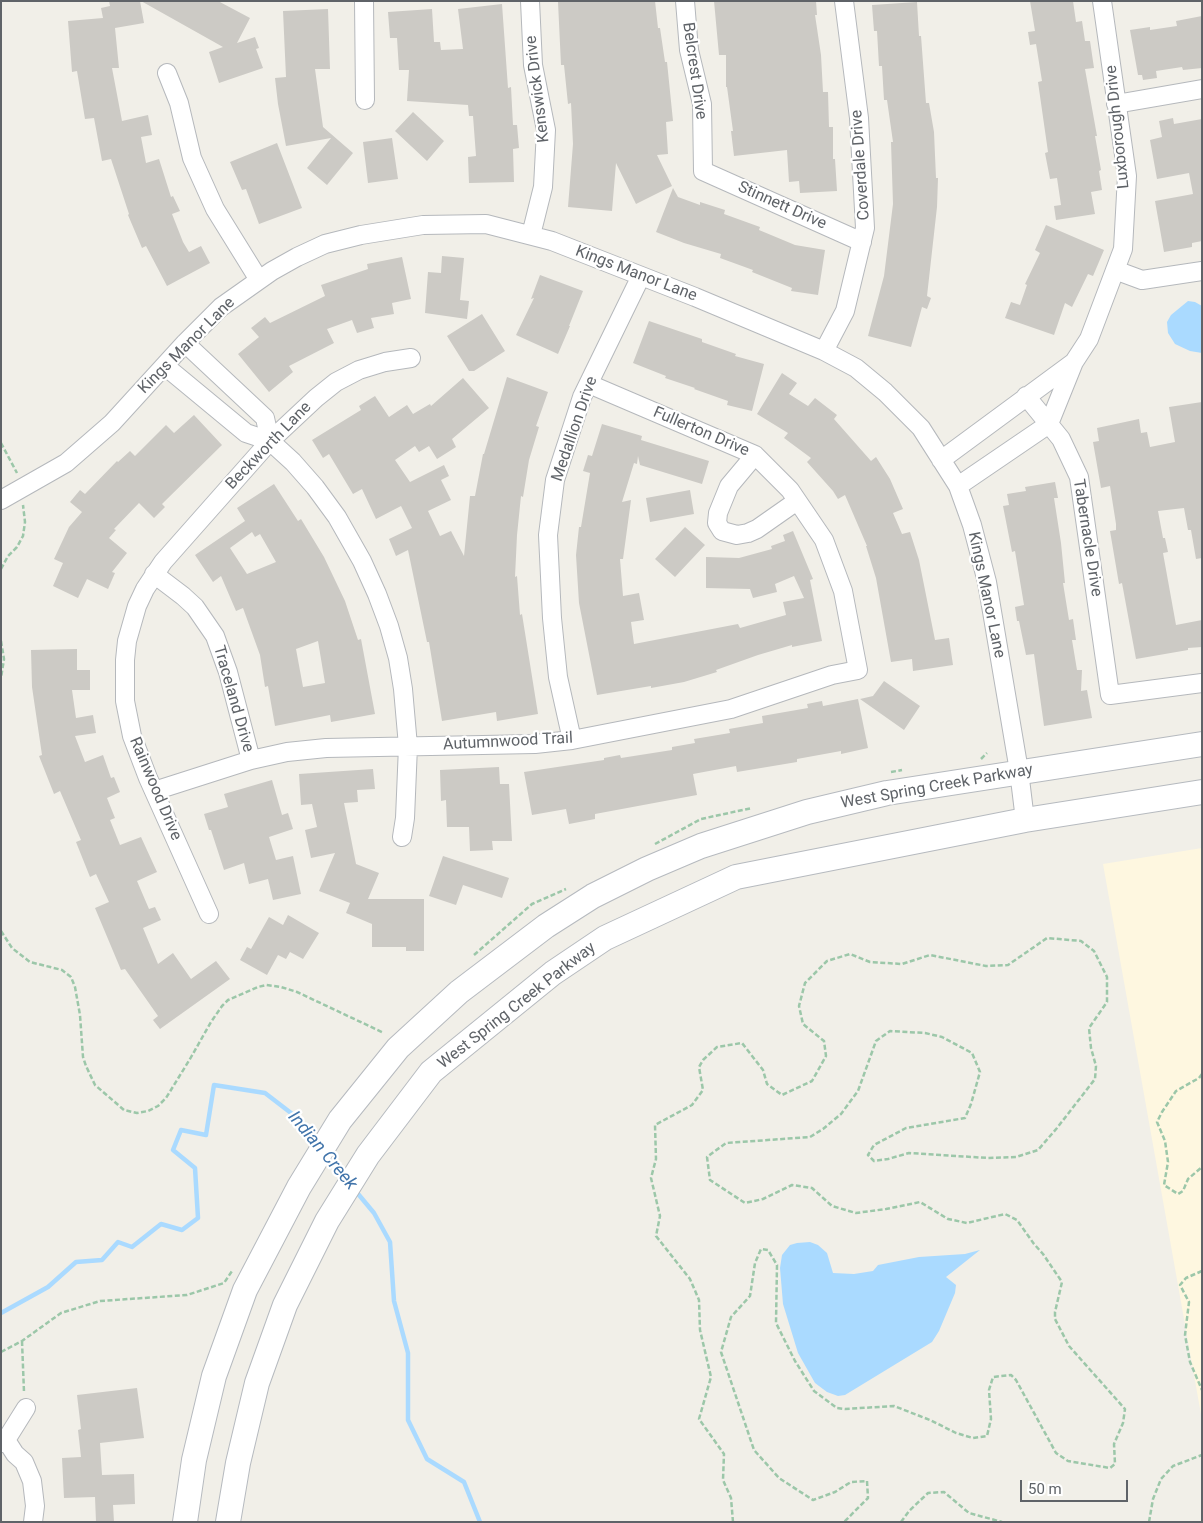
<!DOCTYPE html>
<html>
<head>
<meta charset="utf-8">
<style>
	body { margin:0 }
	#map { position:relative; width:1203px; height:1523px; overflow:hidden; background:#f1efe8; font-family:Roboto,sans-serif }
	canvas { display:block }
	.frame { position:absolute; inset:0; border:2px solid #5f6368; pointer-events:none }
	.scale { position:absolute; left:1020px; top:1480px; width:108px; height:22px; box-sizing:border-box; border:2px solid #5f6368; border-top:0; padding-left:6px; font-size:15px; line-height:18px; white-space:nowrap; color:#5f6368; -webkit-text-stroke:4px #fff; paint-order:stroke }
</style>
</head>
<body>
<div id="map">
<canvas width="1203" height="1523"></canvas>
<div class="frame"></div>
<div class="scale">50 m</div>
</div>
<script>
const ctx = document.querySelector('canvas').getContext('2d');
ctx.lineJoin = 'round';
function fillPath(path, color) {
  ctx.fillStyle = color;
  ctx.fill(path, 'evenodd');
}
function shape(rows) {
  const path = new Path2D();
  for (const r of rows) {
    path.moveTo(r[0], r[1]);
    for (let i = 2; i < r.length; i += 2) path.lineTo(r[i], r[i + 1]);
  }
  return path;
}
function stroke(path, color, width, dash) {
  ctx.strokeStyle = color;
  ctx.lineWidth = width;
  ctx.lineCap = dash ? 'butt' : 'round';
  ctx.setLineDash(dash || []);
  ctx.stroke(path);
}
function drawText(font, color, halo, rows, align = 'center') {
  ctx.font = font + ' Roboto,sans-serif';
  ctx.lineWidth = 4.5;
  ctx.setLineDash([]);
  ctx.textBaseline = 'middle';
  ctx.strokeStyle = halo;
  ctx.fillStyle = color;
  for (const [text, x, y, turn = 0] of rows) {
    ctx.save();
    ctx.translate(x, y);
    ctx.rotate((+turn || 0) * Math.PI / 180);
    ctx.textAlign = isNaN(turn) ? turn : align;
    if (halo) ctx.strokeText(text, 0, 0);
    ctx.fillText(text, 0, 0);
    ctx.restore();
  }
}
const commercial = shape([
	[1202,848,1202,1420,1103,864]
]);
const water = shape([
	[1188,301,1195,302,1202,306,1202,353,1190,351,1175,344,1168,333,1167,322,1171,315],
	[810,1242,818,1245,827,1253,833,1273,854,1274,873,1271,878,1265,919,1257,965,1254,980,1250,946,1277,956,1285,955,1293,939,1331,932,1342,845,1395,838,1396,827,1392,815,1383,798,1353,783,1304,780,1268,782,1255,790,1245,797,1243]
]);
const stream = shape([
	[327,1156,345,1177],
	[354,1189,374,1213,390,1242,394,1301,408,1353,408,1420,427,1459,464,1482,480,1522],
	[1,1313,48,1287,76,1262,102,1260,118,1242,132,1247,161,1224,182,1230,198,1218,195,1168,173,1150,181,1130,206,1135,214,1085,265,1093,291,1113,318,1145]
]);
const building = shape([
	[109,1,140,1,144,23,115,28,119,68,112,68,122,121,148,115,152,135,141,137,146,163,159,159,171,197,173,196,180,211,172,214,183,242,189,252,201,246,210,263,167,286,146,246,142,248,128,215,129,214,111,159,102,161,94,118,85,119,77,71,72,72,68,21,103,18,101,8,110,6],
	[141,1,218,1,250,18,237,43,255,37,259,48,256,49,263,68,219,83,209,52,223,47],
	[584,1,655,1,658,28,660,28,665,62,667,62,673,121,666,122,668,154,657,155,672,186,636,204,616,163,612,211,568,207,573,144,571,103,568,104,564,65,561,65,558,2],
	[714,1,816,1,817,15,815,15,821,55,823,92,828,92,829,127,833,127,833,159,835,159,837,191,800,193,799,181,789,182,787,150,734,156,731,131,733,131,727,87,726,87,726,55,719,55],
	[1030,1,1073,1,1076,22,1082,21,1085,41,1090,41,1094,68,1085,69,1097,136,1095,136,1101,170,1099,171,1102,190,1091,192,1095,214,1056,220,1054,206,1061,205,1057,178,1050,179,1045,153,1048,152,1038,82,1042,81,1036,44,1030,45,1028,32,1035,31],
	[917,2,919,36,921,36,926,103,929,103,934,132,936,178,938,178,937,207,927,296,931,298,927,309,922,307,911,347,868,336,884,276,893,204,891,142,893,142,887,100,884,100,882,66,879,66,877,31,874,31,872,5],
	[502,4,508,88,511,87,513,125,517,125,519,148,513,149,514,182,469,183,468,157,476,156,473,116,469,116,468,105,407,101,409,70,399,70,397,38,390,38,388,12,432,9,434,42,440,42,441,50,463,49,458,9],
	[328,9,330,69,315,69,323,127,353,153,327,185,307,168,331,138,286,146,278,104,275,78,286,77,283,11],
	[1202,16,1202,68,1183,70,1182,67,1156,71,1157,78,1143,80,1142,75,1138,75,1130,30,1150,27,1150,30,1177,26,1176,21],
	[413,112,444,141,427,161,395,131],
	[1173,118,1174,124,1202,119,1202,241,1192,243,1192,247,1164,252,1155,201,1193,194,1189,173,1157,179,1150,140,1162,137,1159,121],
	[392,138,398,179,368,183,363,142],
	[277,143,302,208,259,224,246,189,242,190,230,162],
	[673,188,678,197,700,205,700,202,725,210,724,214,760,227,759,230,795,245,825,250,818,295,791,291,792,288,752,272,753,270,720,258,721,254,684,243,656,232],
	[1046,225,1104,250,1093,276,1088,274,1072,307,1065,303,1054,335,1005,318,1011,302,1020,305,1027,285,1025,284,1040,253,1035,250],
	[442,256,464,258,460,300,469,301,467,319,425,313,428,272,441,273],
	[402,257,411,299,392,303,394,314,371,318,374,328,357,333,352,320,327,329,334,343,289,366,293,372,269,392,238,354,259,337,251,328,265,317,270,323,325,296,321,285,368,269,367,264],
	[540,275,583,291,569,326,570,326,558,354,516,335,534,298,531,299],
	[482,314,505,351,474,371,469,371,447,336],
	[649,321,702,339,702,342,736,354,735,356,764,364,752,411,727,405,728,401,694,389,695,388,665,378,666,376,633,363],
	[782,373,797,383,789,394,808,406,815,398,837,415,834,419,871,461,876,457,890,479,903,509,893,513,902,534,910,532,919,560,935,640,949,638,953,665,913,671,912,659,891,662,876,578,866,546,867,546,845,495,838,499,833,491,807,462,811,458,784,438,788,433,757,414],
	[507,377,548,392,536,426,539,427,529,460,523,497,521,496,517,535,515,577,517,576,520,615,522,614,538,714,497,721,496,712,442,721,429,642,427,642,408,550,396,556,389,539,412,528,401,506,376,519,362,489,353,494,329,454,323,458,312,440,361,410,359,406,375,396,389,417,407,405,413,414,430,404,431,406,463,378,489,408,452,439,456,447,437,459,429,446,419,452,415,446,395,460,410,482,444,465,449,476,441,480,451,500,428,511,440,536,451,531,464,556,470,496,475,496,483,454,484,454],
	[1202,402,1202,558,1196,559,1191,530,1188,530,1184,508,1158,511,1163,538,1165,538,1168,552,1163,553,1176,625,1202,620,1202,647,1188,648,1188,650,1136,659,1122,583,1119,584,1110,531,1116,530,1116,524,1110,486,1101,488,1093,442,1099,441,1097,428,1139,419,1141,433,1147,432,1150,447,1175,442,1169,407],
	[194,415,222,445,162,504,165,507,154,518,139,503,114,529,116,530,109,538,127,553,112,572,115,573,108,589,87,579,78,598,53,586,63,563,54,559,69,527,82,512,70,502,80,490,85,494,117,461,118,462,130,451,135,456,166,425,174,433],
	[602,424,642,436,641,440,709,461,702,484,640,465,638,456,637,464,634,463,622,502,631,500,623,559,620,559,623,596,639,593,644,620,631,622,634,644,738,624,740,628,786,615,783,602,804,598,794,576,775,584,777,592,753,598,750,589,706,588,706,557,739,558,772,549,771,546,785,541,783,535,793,531,813,579,810,580,822,641,792,647,792,645,758,655,716,670,717,672,684,682,651,688,651,686,597,695,579,603,576,555,579,527,581,527,590,473,583,471,588,455,592,456],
	[1055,482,1058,498,1054,498,1061,543,1065,583,1063,583,1069,620,1073,619,1076,640,1072,640,1077,670,1082,670,1081,691,1087,690,1092,718,1044,726,1034,654,1026,655,1019,621,1017,621,1015,607,1024,605,1015,551,1012,552,1003,506,1009,505,1007,494,1026,491,1025,487],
	[274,484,298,521,301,519,324,557,345,601,358,640,361,639,375,714,331,722,330,715,275,726,268,686,265,687,260,655,243,608,236,611,221,576,213,582,195,555,245,521,237,508],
	[252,532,255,537,260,534,276,562,247,574,230,548],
	[318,641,325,683,303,687,296,649],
	[690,490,694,514,650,522,646,498],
	[685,527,705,545,675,577,655,559],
	[77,649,77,670,90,670,90,690,72,690,76,718,93,715,96,733,75,736,85,762,103,755,111,778,114,777,120,792,107,798,115,818,110,820,120,845,141,837,157,872,137,881,149,909,155,907,161,920,143,928,158,964,173,953,191,979,216,961,230,979,160,1029,153,1020,158,1016,125,969,121,970,95,908,109,902,96,874,90,877,76,842,81,840,60,791,54,794,39,756,42,755,32,687,31,650],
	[884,681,920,706,904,730,860,699,873,696],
	[858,699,868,748,841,754,841,751,797,759,797,762,737,772,736,766,693,774,697,795,595,814,595,819,569,824,566,809,532,815,524,772,604,760,604,758,620,755,621,758,672,750,672,747,695,743,694,739,730,733,729,729,763,723,762,716,808,708,807,704,822,701,823,706],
	[499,767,500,784,509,784,512,841,492,841,493,850,470,851,469,827,447,827,446,800,441,801,440,770],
	[373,769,375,789,357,790,358,802,344,803,356,864,379,873,368,899,424,899,424,951,406,951,406,947,372,947,372,924,346,913,350,903,319,891,335,853,311,858,305,830,317,827,312,804,301,805,299,774],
	[272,780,282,815,288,813,293,829,269,837,276,860,293,856,301,894,273,900,268,879,249,884,244,863,224,870,211,830,209,830,204,814,228,807,224,794],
	[443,856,509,878,502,898,463,885,456,905,429,896],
	[288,915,319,933,303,959,290,952,286,959,278,955,267,975,240,960,247,947,251,949,269,917,283,925],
	[137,1388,144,1438,100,1443,102,1475,134,1474,135,1504,113,1505,114,1522,96,1522,95,1497,64,1498,62,1458,81,1457,78,1430,81,1429,77,1395]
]);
const path = shape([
	[1,443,17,473],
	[1,569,8,556,17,547,23,536,25,522,23,505],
	[1,641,4,659,1,678],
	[981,759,987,753],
	[891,772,902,770],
	[655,844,701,819,752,808],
	[1,931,12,948,30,962,62,970,71,977,75,987,80,1015,83,1057,86,1066,95,1085,124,1110,137,1113,148,1111,158,1106,166,1098,190,1059,211,1022,222,1006,228,1000,258,987,266,985,281,987,297,992,384,1033],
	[474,955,532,904,566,889],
	[1202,1074,1199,1078,1176,1091,1162,1112,1157,1122,1165,1141,1168,1162,1164,1185,1178,1194,1183,1191,1188,1179,1202,1167],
	[1202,1271,1186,1278,1180,1285,1189,1302,1185,1335,1190,1362,1202,1390],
	[22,1341,24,1392],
	[1,1352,22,1341,61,1313,100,1301,187,1295,224,1283,232,1271],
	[733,1522,731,1498,723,1480,724,1454,699,1419,711,1377,700,1330,699,1300,690,1279,656,1236,660,1216,651,1178,656,1159,655,1125,692,1105,703,1090,699,1067,703,1060,717,1047,742,1043,763,1070,767,1084,782,1095,812,1081,826,1056,824,1041,803,1024,799,1006,805,983,827,961,850,954,870,962,902,964,930,955,986,966,1008,965,1047,938,1081,941,1094,951,1107,977,1107,1002,1089,1028,1091,1048,1096,1066,1095,1079,1057,1128,1038,1150,1016,1157,988,1158,909,1153,888,1159,874,1161,868,1155,874,1145,906,1128,965,1118,971,1104,980,1072,972,1053,942,1037,925,1033,890,1031,876,1041,858,1091,841,1114,823,1129,810,1137,726,1143,707,1157,710,1180,745,1203,763,1199,792,1185,812,1188,832,1206,856,1213,886,1209,920,1202,948,1219,967,1223,1005,1214,1017,1220,1034,1244,1043,1254,1062,1282,1055,1312,1055,1319,1069,1346,1125,1409,1123,1423,1114,1444,1115,1464,1110,1468,1068,1461,1056,1453,1016,1380,1011,1375,993,1377,989,1390,991,1419,987,1436,973,1438,956,1433,930,1420,894,1406,845,1409,837,1408,814,1391,795,1361,776,1323,777,1265,768,1250,761,1249,755,1263,750,1296,731,1317,721,1352,754,1450,779,1478,813,1500,835,1492,851,1482,867,1481,868,1498,844,1522],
	[901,1522,909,1511,928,1493,944,1492,969,1513,1002,1522],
	[1149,1522,1153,1499,1161,1479,1173,1466,1202,1455]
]);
const minor = shape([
	[364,1,365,100],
	[530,1,533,65,546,130,543,187,531,235],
	[685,1,689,50,702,104,703,171,862,242],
	[167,73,179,103,192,158,215,209,259,280],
	[1116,104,1202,89],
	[1115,270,1142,280,1202,271],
	[185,343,265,418,270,441],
	[824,351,845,311,865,228,859,118,844,1],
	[1074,362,1089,339,1123,249,1127,176,1102,1],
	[165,366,246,433,270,441,293,462,315,487,337,517,362,561,377,594,389,626,398,658,403,689,408,746,405,818,402,837],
	[1026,396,1061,439,1079,477,1110,695,1202,683],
	[755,455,729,486,718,513,717,523,722,531,737,535,748,533,757,529,797,501],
	[941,460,1074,362,1049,424,958,486],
	[1,500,66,463,112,423,185,343,221,307,272,271,297,257,325,244,361,235,423,225,486,224,552,241,695,297,824,351,856,368,885,392,921,428,958,486,972,525,987,582,1019,771,1025,820],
	[154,574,183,596,195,607,215,636,228,672,251,760],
	[572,740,558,677,552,618,548,535,555,480,582,397,641,276],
	[154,791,251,760,287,752,326,748,535,744,572,740,731,709,832,675,858,670,843,591,824,540,790,490,755,455,589,384],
	[209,914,148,778,132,736,125,701,125,660,127,641,137,606,145,589,163,562,270,441,316,398,336,382,359,370,385,362,411,358],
	[6,1440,15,1454,24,1462,32,1481,35,1506,33,1522],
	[1,1443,6,1440,26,1408]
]);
const secondary = shape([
	[185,1522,194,1460,214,1376,245,1290,299,1187,340,1120,398,1048,459,992,546,926,593,896,647,869,701,846,807,812,887,793,1202,744],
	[228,1522,238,1463,257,1383,285,1305,327,1221,368,1155,431,1072,553,973,605,938,736,877,1025,820,1202,792]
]);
const streetNames = [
	["Belcrest Drive",694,71,82],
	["Kenswick Drive",538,89,-97],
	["Luxborough Drive",1118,127,-96],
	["Coverdale Drive",861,165,-94],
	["Stinnett Drive",782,206,24],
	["Kings Manor Lane",636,274,21],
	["Kings Manor Lane",187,346,-45],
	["Medallion Drive",575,429,-71],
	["Fullerton Drive",701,432,23],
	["Beckworth Lane",269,446,-46],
	["Tabernacle Drive",1087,538,81],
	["Kings Manor Lane",986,595,78],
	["Traceland Drive",233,699,74],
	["Autumnwood Trail",508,742,-3],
	["West Spring Creek Parkway",937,787,-10],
	["Rainwood Drive",155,789,67],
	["West Spring Creek Parkway",517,1006,-38]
];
const waterNames = [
	["Indian Creek",322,1151,50]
];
fillPath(commercial, '#fef7e0');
fillPath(water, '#aadaff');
stroke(stream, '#aadaff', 4.5);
fillPath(building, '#cccac5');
stroke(minor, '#b5b8bc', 20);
stroke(secondary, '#b6babf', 26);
stroke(path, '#9cc7a9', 2.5, [5, 2.5]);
stroke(minor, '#fff', 18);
stroke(secondary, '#fff', 24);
drawText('16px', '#5f6368', '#fff', streetNames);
drawText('italic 18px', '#4174aa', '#fff', waterNames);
</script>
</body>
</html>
